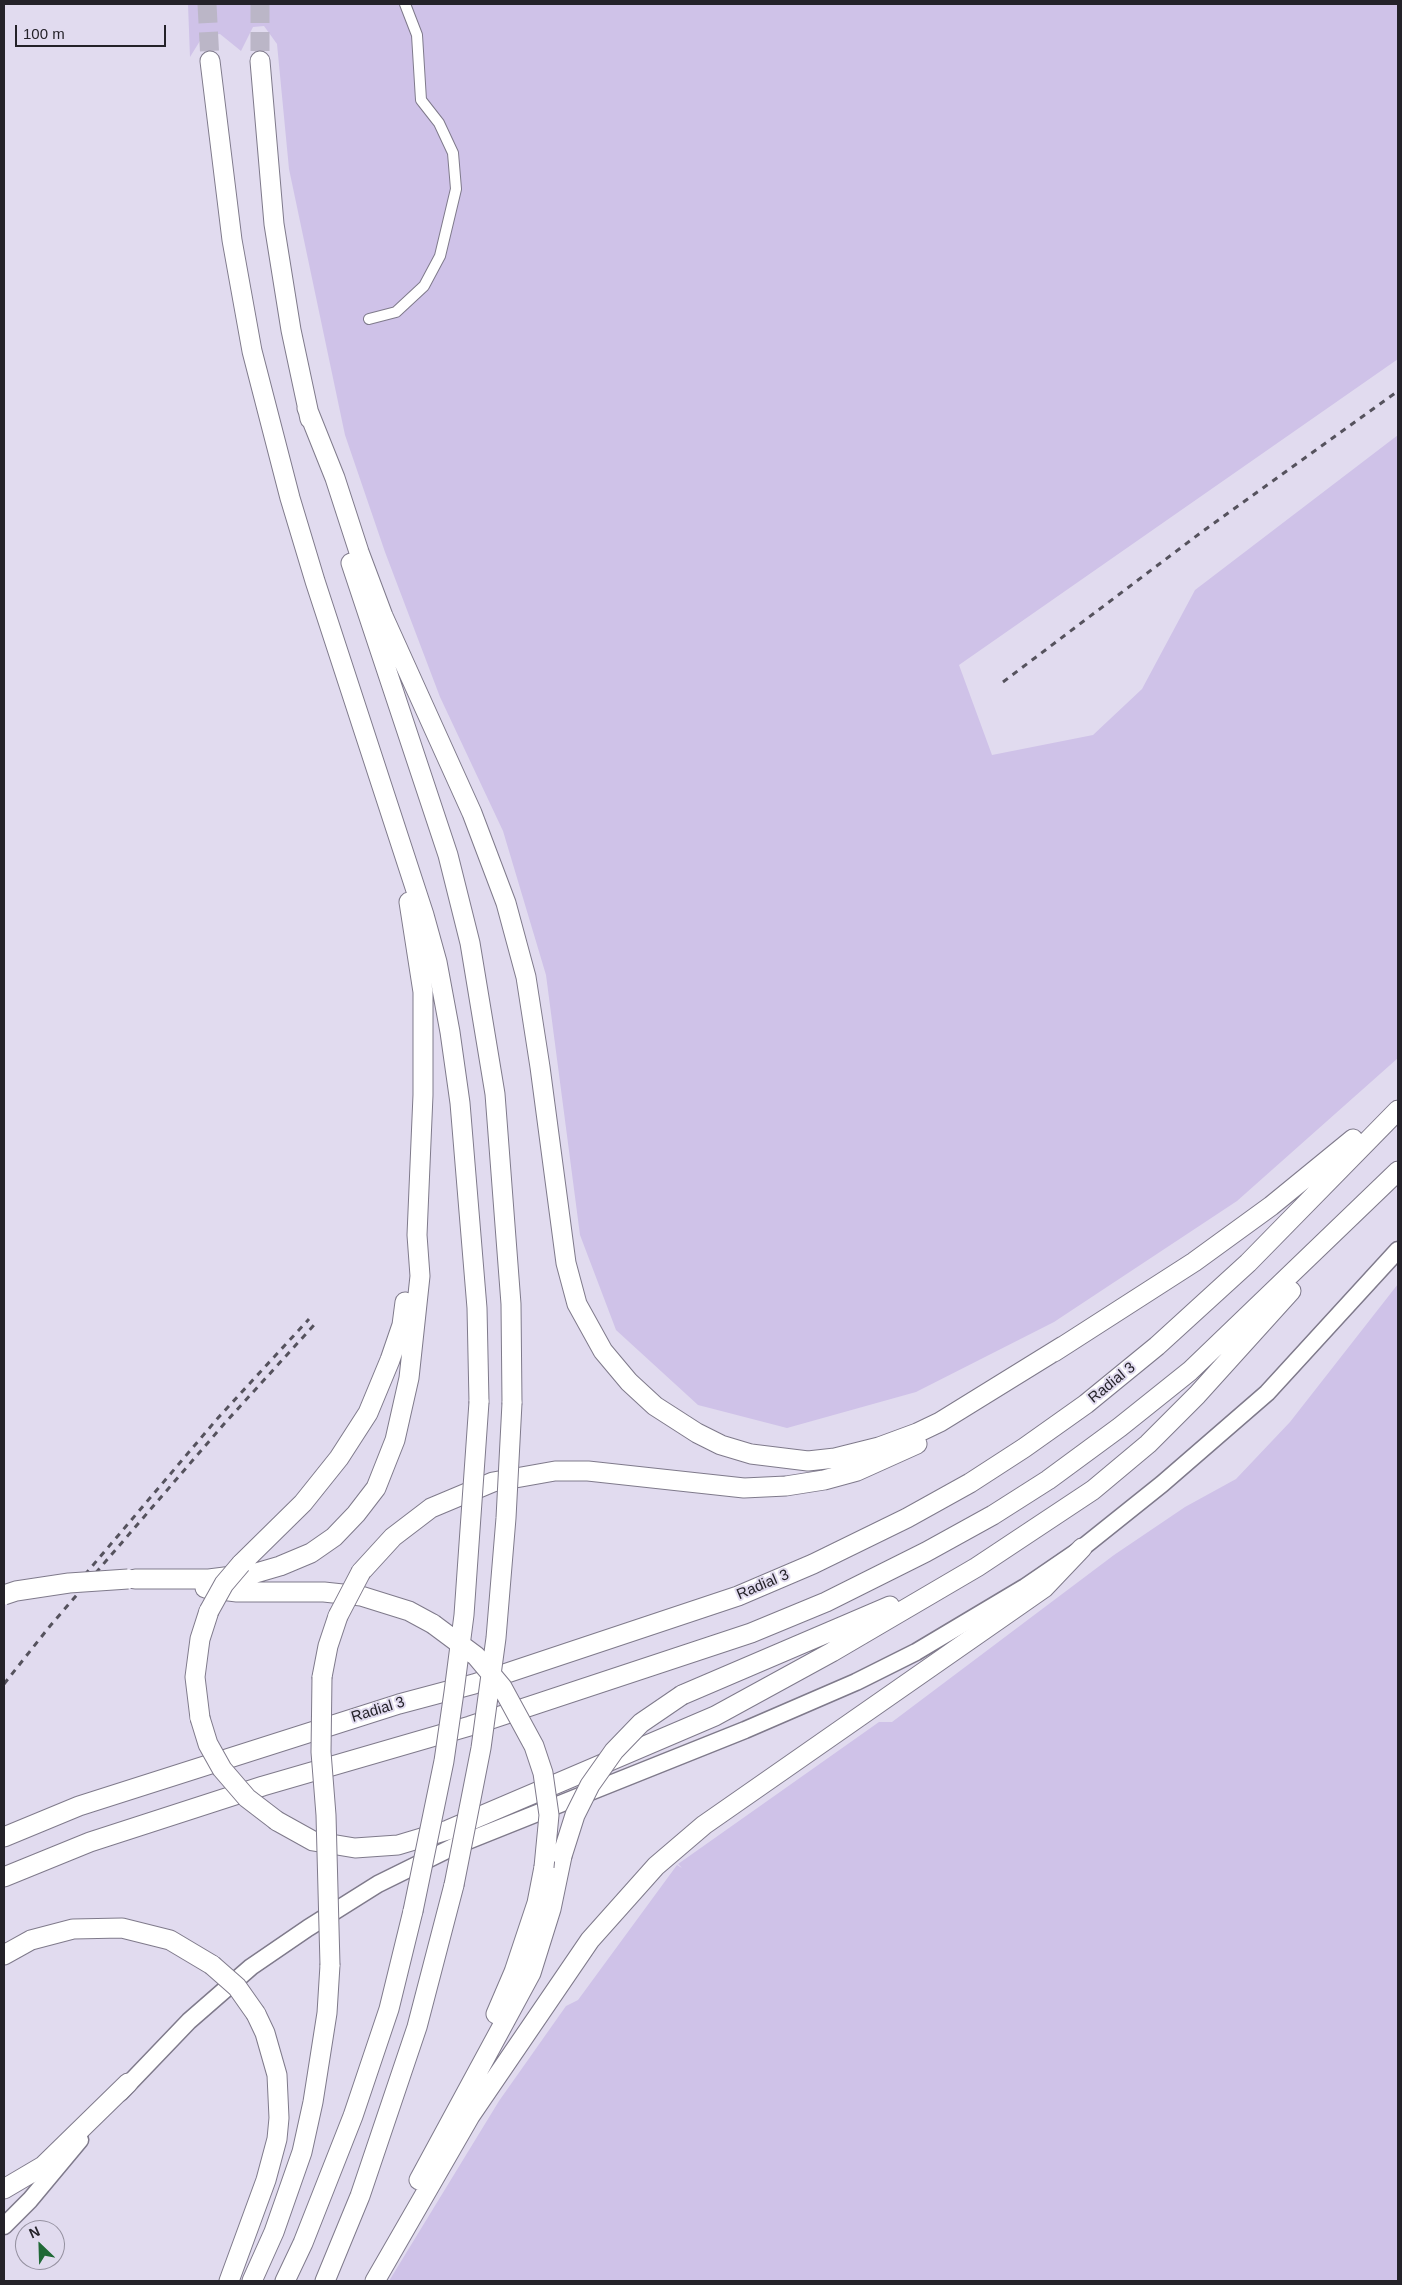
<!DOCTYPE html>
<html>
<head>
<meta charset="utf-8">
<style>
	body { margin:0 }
	#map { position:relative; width:1402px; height:2285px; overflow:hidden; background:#e1dbef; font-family:Arial,sans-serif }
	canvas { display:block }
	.frame { position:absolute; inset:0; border:5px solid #242229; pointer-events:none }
	.north { position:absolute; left:15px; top:2220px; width:50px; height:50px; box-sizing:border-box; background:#e1dbef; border:1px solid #9591a0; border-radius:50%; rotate:336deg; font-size:14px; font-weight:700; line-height:20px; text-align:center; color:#242229 }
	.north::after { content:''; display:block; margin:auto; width:18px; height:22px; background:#206937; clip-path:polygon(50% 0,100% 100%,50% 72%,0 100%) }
	.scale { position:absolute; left:15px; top:25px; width:151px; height:22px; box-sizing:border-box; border:2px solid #242229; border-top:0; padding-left:6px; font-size:15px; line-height:18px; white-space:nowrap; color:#242229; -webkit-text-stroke:4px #e1dbef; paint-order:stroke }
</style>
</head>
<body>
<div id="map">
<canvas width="1402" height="2285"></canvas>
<div class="frame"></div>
<div class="north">N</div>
<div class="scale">100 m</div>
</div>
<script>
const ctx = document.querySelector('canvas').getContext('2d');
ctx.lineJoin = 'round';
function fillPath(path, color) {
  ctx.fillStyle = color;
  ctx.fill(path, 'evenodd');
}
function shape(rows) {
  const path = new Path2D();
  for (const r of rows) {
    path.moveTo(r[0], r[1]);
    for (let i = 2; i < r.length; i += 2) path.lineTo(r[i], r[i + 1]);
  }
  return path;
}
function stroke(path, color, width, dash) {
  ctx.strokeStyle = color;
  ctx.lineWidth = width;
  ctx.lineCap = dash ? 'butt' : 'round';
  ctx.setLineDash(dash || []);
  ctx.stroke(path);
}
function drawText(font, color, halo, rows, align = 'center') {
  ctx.font = font + ' Arial,sans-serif';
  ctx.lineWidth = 4;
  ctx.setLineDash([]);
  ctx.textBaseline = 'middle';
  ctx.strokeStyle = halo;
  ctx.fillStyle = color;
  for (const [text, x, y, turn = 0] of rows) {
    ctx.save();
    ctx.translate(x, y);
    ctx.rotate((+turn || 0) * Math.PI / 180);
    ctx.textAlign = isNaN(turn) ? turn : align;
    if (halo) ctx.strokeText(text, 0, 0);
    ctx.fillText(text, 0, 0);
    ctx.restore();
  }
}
const green = shape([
	[188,4,1398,4,1398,359,959,665,992,755,1093,735,1142,689,1195,590,1398,435,1398,1058,1237,1201,1054,1322,916,1392,787,1428,698,1405,616,1330,580,1235,546,975,503,831,440,697,385,552,345,435,289,169,277,44,264,26,253,27,241,51,220,34,203,36,190,57],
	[1398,1284,1398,2281,389,2281,499,2101,566,2006,578,2000,677,1865,682,1868,678,1864,879,1722,892,1722,1114,1555,1185,1507,1236,1479,1290,1422]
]);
const highwayTunnel = shape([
	[207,4,210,61],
	[260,4,260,61]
]);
const street = shape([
	[369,319,396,312,424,286,440,256,456,189,453,153,439,123,421,100,417,35,405,4]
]);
const primary = shape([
	[120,2093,189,2021,251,1967,308,1928,378,1884,455,1846,745,1730,856,1682,916,1652,1025,1587,1082,1548,1162,1484,1267,1393,1398,1250],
	[4,2226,30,2200,80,2140]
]);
const highway = shape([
	[210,61,232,240,252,351,290,498,315,581,424,915,437,962,450,1032,460,1103,477,1308,479,1402],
	[260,61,274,224,291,330,310,419],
	[307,408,335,478,359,552,383,616,472,813,506,903,526,977,540,1067,566,1263,577,1304,603,1351,629,1382,655,1406,697,1433,721,1445,751,1454,808,1461,835,1458,879,1447,917,1433,940,1422,1063,1346],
	[351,563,448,855,470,943,495,1094,511,1304,512,1403],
	[1054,1352,1194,1262,1271,1206,1353,1139],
	[241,1564,303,1503,339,1458,368,1413,390,1360,402,1325,405,1302],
	[361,1572,393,1537,431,1508,493,1482,555,1471,588,1471,744,1488,786,1486,824,1480,857,1471,917,1444],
	[135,1579,209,1579,256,1573,280,1566,311,1553,334,1537,356,1514,376,1488,395,1440,409,1378,420,1276,417,1235,423,1095,423,992,409,902],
	[205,1588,237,1592,324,1592,361,1596,409,1611,433,1624],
	[322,1677,328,1646,338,1616],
	[682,1695,890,1606],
	[200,1718,195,1677,200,1639,209,1611],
	[277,1821,313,1841,355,1848,398,1845,448,1830,715,1716,832,1652,977,1567,1093,1490,1148,1444,1197,1395,1291,1291],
	[4,1837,79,1806,399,1704,474,1684,738,1596,813,1564,907,1518,970,1483,1024,1448,1086,1404,1157,1346,1248,1263,1398,1110],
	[4,1877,90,1842,263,1786,470,1726,751,1633,826,1602,926,1552,993,1515,1048,1480,1120,1427,1190,1371,1398,1171],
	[4,1955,31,1940,73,1929,122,1928,170,1940,212,1965],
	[496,2014,514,1972,537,1903,544,1867],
	[419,2180,531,1973,551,1909,562,1856],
	[4,2189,43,2166,128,2083],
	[229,2281,266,2180,277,2139,279,2118,277,2075,265,2033,256,2014],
	[252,2281,274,2232,302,2152,313,2102,327,2013,330,1965],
	[285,2281,303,2243,353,2116,389,2009,413,1911],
	[325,2281,360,2196,417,2027,454,1885],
	[375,2281,470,2116,590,1940,656,1866,704,1825,1044,1588,1082,1548]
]);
const rail = shape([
	[1003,682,1203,531,1398,391],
	[77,1584,217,1419,309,1319],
	[4,1684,50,1626,224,1424,315,1324]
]);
const highwayBridge = shape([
	[4,1595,16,1591,69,1583,128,1579],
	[209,1611,224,1584,241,1564],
	[338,1616,361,1572],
	[433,1624,476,1656,502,1687,534,1746,543,1773,549,1815,544,1867],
	[322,1677,321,1752,326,1815,330,1965],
	[200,1718,208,1744,222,1769,247,1798,277,1821],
	[562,1856,575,1815,590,1785,614,1751,641,1723,682,1695],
	[454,1885,481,1748,496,1638,506,1518,512,1403],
	[413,1911,444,1761,454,1692,464,1615,479,1402],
	[212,1965,237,1987,256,2014]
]);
const streetNames = [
	["Radial 3",1112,1383,-39],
	["Radial 3",763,1585,-23],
	["Radial 3",378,1710,-17]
];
fillPath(green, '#cfc2e8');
stroke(highwayTunnel, '#bbb6c7', 19, [19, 9]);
stroke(street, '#7f7a8b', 12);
stroke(primary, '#7f7a8b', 19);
stroke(highway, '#7f7a8b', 21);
stroke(street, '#fff', 10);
stroke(primary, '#fff', 16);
stroke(highway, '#fff', 19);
stroke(rail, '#55525d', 3, [6, 6]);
stroke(highwayBridge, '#7f7a8b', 21, []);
stroke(highwayBridge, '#fff', 19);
drawText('15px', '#242229', '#e1dbef', streetNames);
</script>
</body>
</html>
